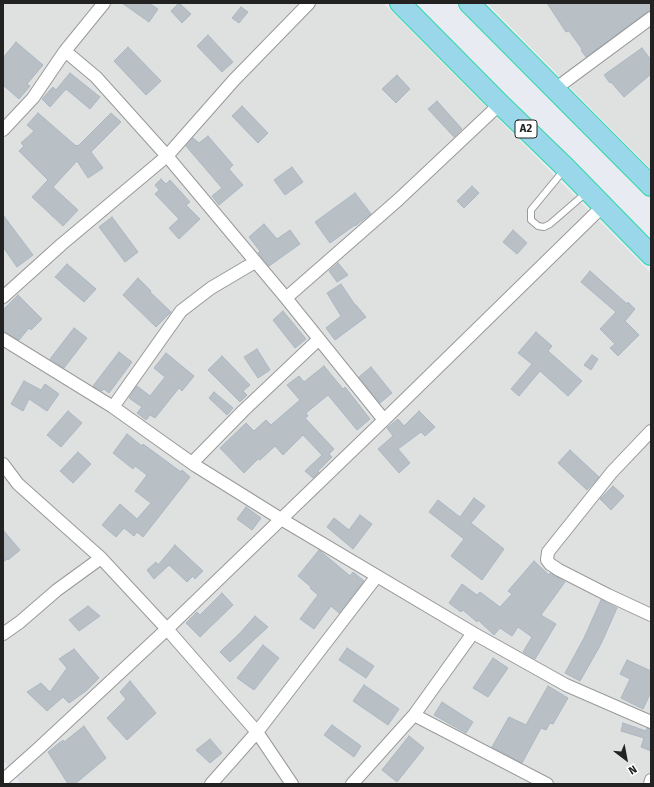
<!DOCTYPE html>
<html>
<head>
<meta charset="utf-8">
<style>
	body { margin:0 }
	#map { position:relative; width:654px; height:787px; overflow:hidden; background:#e9ebf2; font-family:"Fira Sans",sans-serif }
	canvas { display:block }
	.frame { position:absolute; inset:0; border:4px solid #222; pointer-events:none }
	.north { position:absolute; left:606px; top:739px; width:40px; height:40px; -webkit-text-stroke:3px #fff; paint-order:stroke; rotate:148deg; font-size:11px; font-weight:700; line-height:16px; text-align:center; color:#222 }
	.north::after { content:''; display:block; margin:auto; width:14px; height:18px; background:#222; clip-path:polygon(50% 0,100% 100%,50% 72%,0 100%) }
</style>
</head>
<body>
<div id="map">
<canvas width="654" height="787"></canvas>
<div class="frame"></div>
<div class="north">N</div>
</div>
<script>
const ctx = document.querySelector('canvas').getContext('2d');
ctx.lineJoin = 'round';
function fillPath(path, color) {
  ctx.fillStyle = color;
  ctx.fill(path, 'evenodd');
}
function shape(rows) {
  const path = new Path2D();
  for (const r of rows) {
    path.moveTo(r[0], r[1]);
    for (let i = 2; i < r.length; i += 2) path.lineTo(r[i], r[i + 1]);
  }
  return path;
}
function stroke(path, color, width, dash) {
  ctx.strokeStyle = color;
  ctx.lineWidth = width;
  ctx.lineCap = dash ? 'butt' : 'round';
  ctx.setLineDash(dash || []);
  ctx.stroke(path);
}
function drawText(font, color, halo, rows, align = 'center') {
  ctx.font = font + ' "Fira Sans",sans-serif';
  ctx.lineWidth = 4;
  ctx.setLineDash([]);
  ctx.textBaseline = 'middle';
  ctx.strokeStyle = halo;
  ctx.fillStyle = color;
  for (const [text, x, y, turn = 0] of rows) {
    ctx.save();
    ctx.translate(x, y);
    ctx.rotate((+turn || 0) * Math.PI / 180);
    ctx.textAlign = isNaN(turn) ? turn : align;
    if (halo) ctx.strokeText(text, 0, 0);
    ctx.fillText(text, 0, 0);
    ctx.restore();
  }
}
const residential = shape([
	[3,3,383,3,651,273,651,784,21,784,3,760],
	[487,3,651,3,651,169]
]);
const building = shape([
	[122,3,149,3,158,9,149,22,122,3],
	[179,3,191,14,182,23,171,11,179,3],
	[547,3,651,3,651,11,647,12,586,57,581,50,582,49,569,31,566,32,547,3],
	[241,7,248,12,239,23,232,18,241,7],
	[208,35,233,62,222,72,197,46,208,35],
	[16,42,43,65,27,84,30,86,19,99,3,85,3,58,16,42],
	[128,47,161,81,146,95,114,61,128,47],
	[642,48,651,60,651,74,624,97,611,82,610,83,604,75,642,48],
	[70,73,100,97,90,109,66,89,50,107,42,99,53,87,56,90,70,73],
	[397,75,410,89,396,103,382,89,397,75],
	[437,101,462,129,454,137,428,109,437,101],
	[242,106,268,133,258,143,232,116,242,106],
	[38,113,76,146,77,145,78,146,111,113,121,122,91,152,103,168,88,178,77,161,53,187,78,210,63,226,32,197,48,180,19,151,24,146,21,143,34,131,27,125,38,113],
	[208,136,233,165,229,169,243,185,219,205,212,196,222,188,186,146,193,138,199,143,208,136],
	[292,167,303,182,285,195,274,180,292,167],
	[161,179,166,184,170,180,190,202,186,205,200,219,179,239,169,228,179,219,155,194,159,190,155,185,161,179],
	[472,186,479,193,464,208,457,201,472,186],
	[355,193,371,214,355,226,355,225,330,243,315,222,355,193],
	[3,215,33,255,17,267,3,247,3,215],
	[112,217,138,252,125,262,99,227,112,217],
	[264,224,277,239,290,230,300,244,269,266,258,253,260,251,249,237,264,224],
	[513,230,527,243,517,254,503,242,513,230],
	[338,263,348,275,337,282,329,271,338,263],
	[67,264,96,289,84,302,55,277,67,264],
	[590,271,627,304,628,302,635,309,625,321,639,335,618,356,610,348,615,344,600,329,616,312,581,282,590,271],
	[138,278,151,291,150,292,171,312,156,327,123,295,138,278],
	[341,284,355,305,356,305,366,317,335,340,326,328,341,316,327,293,341,284],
	[18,295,42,319,31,330,29,328,19,340,3,332,3,310,18,295],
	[283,311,306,339,295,348,273,320,283,311],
	[74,328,87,338,64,368,50,359,74,328],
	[536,332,552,346,548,351,582,381,568,396,540,371,519,396,511,389,532,364,518,353,536,332],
	[257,349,270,370,258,378,244,357,257,349],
	[119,352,132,362,109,393,104,389,102,391,93,386,119,352],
	[166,353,194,376,182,391,179,388,155,418,150,415,146,420,137,413,142,407,129,398,137,386,150,396,165,377,154,368,166,353],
	[592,355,598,359,591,370,584,365,592,355],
	[222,356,250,385,243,391,247,395,240,402,208,370,222,356],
	[324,366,343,389,345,387,370,419,357,430,328,395,306,413,308,416,305,418,334,449,329,454,332,457,318,471,319,472,313,478,305,471,322,455,303,435,283,455,275,446,260,460,258,459,244,473,220,448,246,423,254,431,266,420,271,425,300,400,287,385,299,376,304,382,324,366],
	[371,367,392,393,380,403,359,377,371,367],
	[24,381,41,390,45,384,59,394,47,411,29,399,23,411,11,404,24,381],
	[214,392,233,408,227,415,209,398,214,392],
	[68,411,82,423,61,447,47,435,68,411],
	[419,411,435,427,425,436,421,432,398,449,410,463,399,473,378,449,393,436,387,428,398,419,404,426,419,411],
	[127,434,142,446,143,444,181,472,182,470,190,477,143,537,137,532,134,536,124,528,116,537,102,525,120,504,137,519,151,503,135,491,147,475,135,466,133,469,113,453,127,434],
	[570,450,599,477,587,490,558,463,570,450],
	[78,452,91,464,73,483,60,471,78,452],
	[613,486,624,496,611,510,600,499,613,486],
	[474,498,485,506,471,523,504,549,482,580,451,556,464,539,429,512,438,500,460,517,474,498],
	[246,507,261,518,252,530,237,519,246,507],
	[360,515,372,524,353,549,327,527,334,518,349,530,360,515],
	[3,530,20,550,8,560,7,559,3,562,3,530],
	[175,545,203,571,195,579,193,576,187,582,169,565,154,579,147,570,156,562,158,565,175,545],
	[319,550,350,576,353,572,364,581,339,613,331,606,314,629,300,619,318,595,310,588,311,587,298,576,319,550],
	[534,561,549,575,550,573,565,582,541,615,556,624,535,659,523,652,532,637,518,627,512,636,500,628,494,635,478,620,477,622,463,610,461,612,449,603,462,584,477,595,480,592,500,607,512,594,508,591,534,561],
	[222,593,233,605,200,637,186,623,197,612,200,615,222,593],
	[601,600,617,608,601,644,580,681,565,673,584,638,601,600],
	[88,606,100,616,79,631,69,620,88,606],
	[255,616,268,627,230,662,220,652,240,633,255,616],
	[263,645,279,658,254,690,237,678,263,645],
	[347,648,374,666,366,678,339,660,347,648],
	[74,649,99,678,86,691,69,703,63,697,47,711,27,692,41,683,50,692,67,668,59,659,74,649],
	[493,658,508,668,488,697,473,688,493,658],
	[627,660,651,671,651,692,643,709,621,698,630,679,620,674,627,660],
	[130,681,156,713,127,740,107,718,126,699,120,692,130,681],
	[364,685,399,709,388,725,353,701,364,685],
	[548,686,568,698,553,724,550,723,546,730,541,728,522,763,492,747,509,717,526,725,548,686],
	[442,702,473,722,466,733,434,715,442,702],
	[623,723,646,731,647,728,651,729,651,751,641,747,644,738,621,731,623,723],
	[332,725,361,746,354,757,324,735,332,725],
	[84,726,106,758,75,784,68,784,48,752,63,740,64,742,84,726],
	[409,736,424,748,397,782,382,770,409,736],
	[210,739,222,753,210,763,196,750,210,739]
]);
const service = shape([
	[564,170,531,210,531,220,538,226,544,227,550,224,587,192]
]);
const minor = shape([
	[65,51,96,77,167,156,286,298,384,420],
	[555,89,651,18],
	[3,130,33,98,65,51,104,3],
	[3,297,62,244,167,156,234,80,309,3],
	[286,298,398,200,500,104],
	[3,339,113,407,196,466,281,519,473,633,566,685,651,722],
	[113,407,181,311,211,288,255,262],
	[651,431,612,472,548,552,547,560,550,564,559,570,608,595,651,615],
	[192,463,243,411,319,339],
	[3,464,18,484,101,558,167,629,257,732,292,784],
	[3,634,20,622,57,590,101,558],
	[414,715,547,784],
	[3,780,39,748,167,629,384,420,603,206],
	[211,784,257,732,377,576],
	[352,784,414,715,473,633],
	[650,784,651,780]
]);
const trunk = shape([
	[400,3,500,104,566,168,651,255],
	[469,3,651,186]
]);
const shields = [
	[526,129,22]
];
const shieldNames = [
	["A2",526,129]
];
fillPath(residential, '#dfe0e0');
fillPath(building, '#b8c0c6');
stroke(building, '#abb8c3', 1);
stroke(service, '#999', 8);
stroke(minor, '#999', 14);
stroke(trunk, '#2cdaa4', 22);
stroke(service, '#fff', 6);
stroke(minor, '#fff', 12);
stroke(trunk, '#9bd7ea', 20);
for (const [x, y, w] of shields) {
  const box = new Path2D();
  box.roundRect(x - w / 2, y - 9, w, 18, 3);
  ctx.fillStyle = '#fff';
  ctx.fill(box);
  stroke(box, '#222', 1);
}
drawText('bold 11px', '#222', null, shieldNames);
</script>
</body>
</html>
